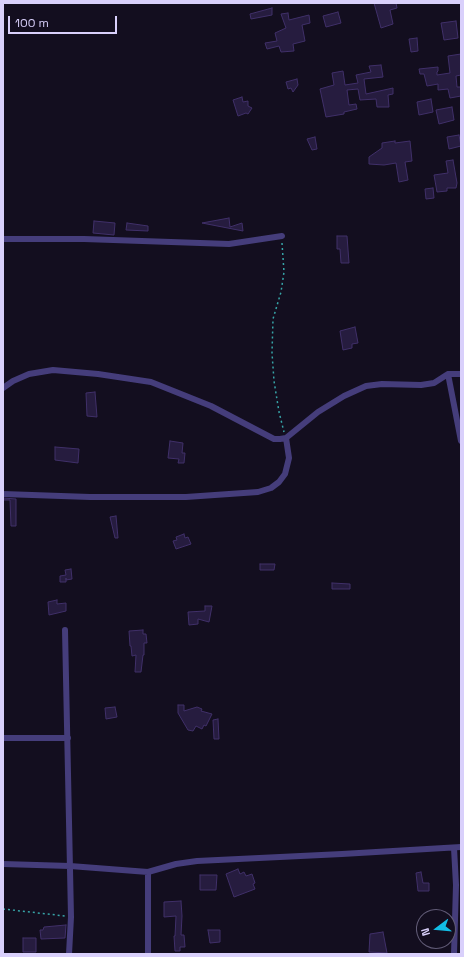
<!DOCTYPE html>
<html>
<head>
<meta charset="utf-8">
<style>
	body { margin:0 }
	#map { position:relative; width:464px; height:957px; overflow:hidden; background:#130e1f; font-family:"Space Grotesk",sans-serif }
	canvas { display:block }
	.frame { position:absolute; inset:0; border:4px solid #d9d0fb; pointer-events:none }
	.north { position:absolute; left:416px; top:909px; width:40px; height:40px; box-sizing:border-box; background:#130e1f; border:1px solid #625c77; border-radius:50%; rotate:254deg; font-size:11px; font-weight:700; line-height:16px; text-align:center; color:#d9d0fb }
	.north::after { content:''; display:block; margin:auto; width:14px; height:18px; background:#12bde5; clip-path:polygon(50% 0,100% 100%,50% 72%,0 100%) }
	.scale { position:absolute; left:8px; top:16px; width:109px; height:18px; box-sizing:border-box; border:2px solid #d9d0fb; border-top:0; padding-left:5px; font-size:12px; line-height:14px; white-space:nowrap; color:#d9d0fb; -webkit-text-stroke:3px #130e1f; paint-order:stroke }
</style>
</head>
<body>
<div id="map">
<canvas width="464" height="957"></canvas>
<div class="frame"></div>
<div class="north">N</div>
<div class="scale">100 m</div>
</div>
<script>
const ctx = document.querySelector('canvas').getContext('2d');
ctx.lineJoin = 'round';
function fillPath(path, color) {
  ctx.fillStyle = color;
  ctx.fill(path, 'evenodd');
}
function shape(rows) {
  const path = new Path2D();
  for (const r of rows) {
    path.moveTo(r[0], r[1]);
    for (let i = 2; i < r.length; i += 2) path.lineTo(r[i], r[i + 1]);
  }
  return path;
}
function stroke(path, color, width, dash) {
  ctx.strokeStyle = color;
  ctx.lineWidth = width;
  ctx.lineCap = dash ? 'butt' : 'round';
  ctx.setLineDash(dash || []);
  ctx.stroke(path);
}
const building = shape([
	[374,3,396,3,397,8,390,10,393,24,381,28,374,3],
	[272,8,272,15,251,19,250,14,272,8],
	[338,12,341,23,326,27,323,16,338,12],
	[288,13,289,20,309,15,310,23,302,25,305,41,293,44,294,51,281,52,279,46,267,49,265,43,277,41,275,33,286,28,281,14,288,13],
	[456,21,458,38,444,40,441,23,456,21],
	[417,38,418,51,411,52,409,39,417,38],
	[461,54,461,75,456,76,457,87,461,87,461,96,450,98,448,89,438,90,438,84,427,86,424,74,420,74,419,69,438,67,438,71,437,72,437,75,450,73,448,56,461,54],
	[381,65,383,77,364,79,366,94,393,88,393,94,388,95,389,107,377,107,376,99,360,100,358,89,347,90,349,105,356,104,357,109,344,112,344,114,326,117,320,89,334,85,332,73,343,71,345,85,358,83,356,75,371,72,369,66,381,65],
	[297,79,298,85,293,92,291,88,288,89,286,82,297,79],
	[242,97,243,102,248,101,248,106,252,108,248,114,246,113,238,116,233,100,242,97],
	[431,99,433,112,419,115,417,102,431,99],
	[452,107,454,120,439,124,436,110,452,107],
	[459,135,461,146,449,149,447,137,459,135],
	[315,137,317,149,312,150,307,139,315,137],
	[395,141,395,143,410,141,412,161,405,162,408,180,399,182,396,163,384,165,369,164,369,157,382,148,382,143,395,141],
	[453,160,457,183,456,188,447,188,447,191,437,192,434,175,448,173,446,161,453,160],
	[433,188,434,198,426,199,425,189,433,188],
	[229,218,230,227,242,223,243,231,202,223,229,218],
	[94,221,115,223,114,235,93,233,94,221],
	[127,223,148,226,148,231,126,230,127,223],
	[337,236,347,236,349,263,341,263,340,249,337,249,337,236],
	[355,327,358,343,352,344,352,348,343,350,340,331,355,327],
	[95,392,97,417,87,416,86,393,95,392],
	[170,441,183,443,182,453,185,453,184,463,178,463,179,459,168,458,170,441],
	[55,447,79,449,78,463,55,460,55,447],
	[3,498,16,499,16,526,11,526,10,500,3,500,3,498],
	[116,516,118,538,115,538,110,517,116,516],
	[184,534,185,538,188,537,191,544,176,549,173,541,177,540,176,537,184,534],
	[260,564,275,564,274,570,260,570,260,564],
	[71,569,72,579,66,580,66,578,66,582,60,582,60,576,66,575,65,570,71,569],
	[332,583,350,584,350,589,332,589,332,583],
	[57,600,57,604,66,603,66,611,49,615,48,602,57,600],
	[205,606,212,606,209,622,198,619,198,624,189,625,188,612,205,611,205,606],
	[143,630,143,634,146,634,147,643,144,643,144,655,143,655,141,672,135,672,136,655,132,656,131,646,130,646,129,631,143,630],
	[178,705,184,705,184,711,197,707,202,709,201,711,212,714,206,726,204,725,202,729,196,726,193,731,188,730,178,713,178,705],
	[115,707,117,717,106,719,105,708,115,707],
	[218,719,219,739,214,739,213,720,218,719],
	[238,869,240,874,244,872,246,876,252,874,255,883,253,884,255,889,234,897,226,874,238,869],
	[421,872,423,883,429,883,429,891,418,891,416,873,421,872],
	[200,875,217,875,216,890,200,890,200,875],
	[181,901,182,916,181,935,184,935,185,947,180,947,180,951,175,951,174,936,175,936,176,916,164,917,164,902,181,901],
	[66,925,65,938,41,939,40,930,43,930,44,927,66,925],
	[208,930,220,930,220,942,210,943,208,930],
	[383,932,387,953,369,952,370,934,383,932],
	[23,938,36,938,36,952,23,952,23,938]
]);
const path = shape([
	[282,243,284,272,281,292,273,319,272,353,274,381,279,412,284,432],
	[3,909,65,916]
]);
const street = shape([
	[3,239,84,239,229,244,282,236],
	[448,374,461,441],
	[3,388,13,381,29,374,53,370,98,374,151,382,211,406,274,439,280,439,286,438,318,412,344,396,366,386,382,384,421,385,434,383,448,374,461,374],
	[3,494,90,497,186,497,258,492,271,488,279,482,285,474,289,458,286,438],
	[65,630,71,917,69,954],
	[3,738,68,738],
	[3,864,70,866,148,872,176,864,197,861,342,854,461,847],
	[148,954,148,872],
	[454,954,456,885,454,848]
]);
fillPath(building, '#261c3f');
stroke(building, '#403069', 1);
stroke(path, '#37a5a8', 1.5, [2, 3]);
stroke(street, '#453d7b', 6);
</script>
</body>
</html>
